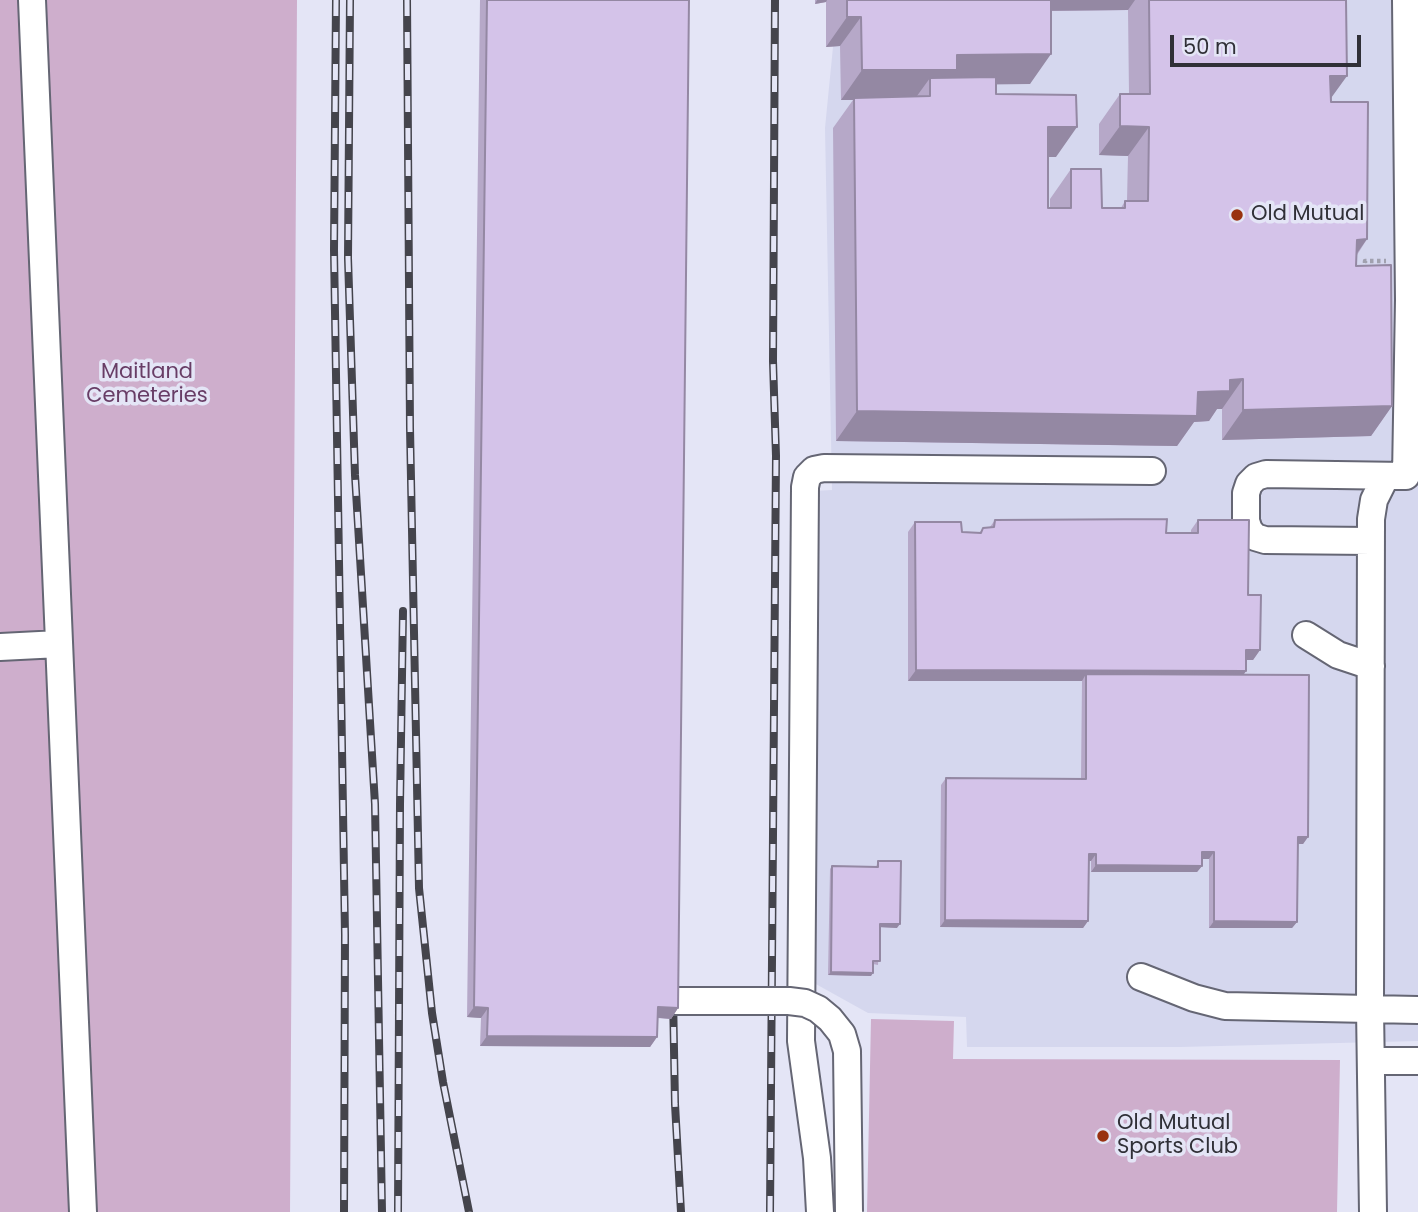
<!DOCTYPE html>
<html>
<head>
<meta charset="utf-8">
<style>
	body { margin:0 }
	#map { position:relative; width:1418px; height:1212px; overflow:hidden; background:#e4e5f6; font-family:Poppins,sans-serif }
	canvas { display:block }
	.scale { position:absolute; left:1170px; top:35px; width:191px; height:32px; box-sizing:border-box; border:4px solid #303037; border-top:0; padding-left:9px; font-size:21px; line-height:24px; white-space:nowrap; color:#303037; -webkit-text-stroke:5px #e4e5f6; paint-order:stroke }
</style>
</head>
<body>
<div id="map">
<canvas width="1418" height="1212"></canvas>
<div class="scale">50 m</div>
</div>
<script>
const ctx = document.querySelector('canvas').getContext('2d');
ctx.lineJoin = 'round';
function fillPath(path, color) {
  ctx.fillStyle = color;
  ctx.fill(path, 'evenodd');
}
function shape(rows) {
  const path = new Path2D();
  for (const r of rows) {
    path.moveTo(r[0], r[1]);
    for (let i = 2; i < r.length; i += 2) path.lineTo(r[i], r[i + 1]);
  }
  return path;
}
function stroke(path, color, width, dash) {
  ctx.strokeStyle = color;
  ctx.lineWidth = width;
  ctx.lineCap = dash ? 'butt' : 'round';
  ctx.setLineDash(dash || []);
  ctx.stroke(path);
}
function drawText(font, color, halo, rows, align = 'center') {
  ctx.font = font + ' Poppins,sans-serif';
  ctx.lineWidth = 7;
  ctx.setLineDash([]);
  ctx.textBaseline = 'middle';
  ctx.strokeStyle = halo;
  ctx.fillStyle = color;
  for (const [text, x, y, turn = 0] of rows) {
    ctx.save();
    ctx.translate(x, y);
    ctx.rotate((+turn || 0) * Math.PI / 180);
    ctx.textAlign = isNaN(turn) ? turn : align;
    if (halo) ctx.strokeText(text, 0, 0);
    ctx.fillText(text, 0, 0);
    ctx.restore();
  }
}
const built = shape([
	[833,0,1418,0,1418,1041,1180,1047,967,1047,966,1017,868,1013,814,983,814,491,832,490,825,128,833,47]
]);
const green = shape([
	[0,0,297,0,290,1212,0,1212],
	[871,1019,954,1021,953,1059,1340,1060,1337,1212,867,1212]
]);
const path = shape([
	[1365,270,1365,261,1386,261]
]);
const minor = shape([
	[32,0,83,1212],
	[1371,541,1265,540,1255,537,1249,530,1246,521,1246,493,1249,484,1256,477,1266,474,1406,476,1409,300,1406,0],
	[1306,635,1338,655,1371,666],
	[0,647,59,644],
	[1141,977,1194,998,1225,1006,1418,1010],
	[1371,1061,1418,1061],
	[820,1212,817,1158,801,1041,805,487,807,477,814,470,824,468,1152,471],
	[1373,1212,1370,1009,1371,519,1374,500,1386,476]
]);
const rail = shape([
	[336,0,334,250,345,935,344,1212],
	[350,0,348,258,355,475,375,804,382,1212],
	[407,0,410,428,419,888,432,1013,443,1082,469,1212],
	[673,995,675,1104,681,1212],
	[398,1212,400,804,403,611],
	[770,1212,776,456,773,361,775,0]
]);
const minorBridge = shape([
	[671,1001,789,1001,805,1003,818,1009,830,1019,842,1034,847,1051,849,1212]
]);
const wall = shape([
	[480,0,689,0,678,1008,671,1019,657,1018,657,1037,650,1047,480,1046,481,1018,467,1017],
	[815,0,1346,0,1331,102,1367,239,1357,255,1356,266,1392,406,1371,436,1222,440,1222,409,1217,409,1209,421,1194,422,1177,446,836,441,833,128,853,100,841,100,840,46,826,47,826,2,815,4],
	[1128,10,1129,94,1120,94,1099,124,1099,155,1128,156,1127,201,1125,201,1121,208,1102,208,1071,169,1050,199,1050,208,1048,208,1048,157,1056,157,996,94,996,84,1030,84,1051,11],
	[995,520,1166,533,1191,533,1191,530,1198,520,1248,595,1260,650,1253,660,1246,660,1246,671,1244,674,1308,837,1303,844,1298,844,1297,922,1292,928,1209,928,1209,859,1202,859,1202,866,1197,872,1091,872,1091,861,1089,861,1088,921,1083,928,940,927,941,785,946,778,1081,779,1082,681,908,681,908,532,915,522,962,532,979,533,983,528,990,527],
	[878,861,897,928,880,927,878,965,873,964,871,976,828,975,830,869,832,866,876,867]
]);
const shadedWall = shape([
	[817,0,827,0,826,2,815,4],
	[1038,0,1135,0,1128,10,1030,11],
	[847,17,861,17,840,46,826,47],
	[1051,54,1030,84,946,85,930,96,930,78,914,100,854,98,853,100,841,100,862,70,957,55],
	[1330,76,1347,76,1326,105],
	[1120,126,1149,127,1128,156,1099,155],
	[1048,127,1077,127,1056,157,1027,157],
	[1367,239,1346,269,1357,240],
	[1243,379,1222,409,1217,409,1209,421,1194,422,1177,446,836,441,857,411,1198,392,1230,380],
	[1392,406,1371,436,1222,440,1243,410],
	[1246,650,1260,650,1253,660,1239,660],
	[916,670,1246,671,1239,681,1086,674,1082,681,908,681],
	[1298,837,1308,837,1303,844,1293,844],
	[1202,852,1214,852,1209,859,1198,859],
	[1089,854,1096,854,1091,861,1084,861],
	[1096,865,1202,866,1197,872,1091,872],
	[945,920,1088,921,1083,928,940,927],
	[1214,921,1297,922,1292,928,1209,928],
	[880,924,900,924,897,928,878,927],
	[831,972,873,973,871,976,828,975],
	[474,1007,488,1008,481,1018,467,1017],
	[658,1007,678,1008,671,1019,650,1017],
	[487,1036,657,1037,650,1047,480,1046]
]);
const building = shape([
	[487,0,689,0,678,1008,658,1007,657,1037,487,1036,488,1008,474,1007,487,0],
	[847,0,1051,0,1051,54,957,55,957,70,862,70,861,17,847,17,847,0],
	[1149,0,1346,0,1347,76,1330,76,1331,102,1368,102,1367,239,1357,240,1356,266,1391,265,1392,406,1243,410,1243,379,1230,380,1230,391,1198,392,1197,416,857,411,854,98,930,96,930,78,996,77,996,94,1076,95,1077,127,1048,127,1048,208,1071,208,1071,169,1101,169,1102,208,1125,208,1125,201,1148,201,1149,127,1120,126,1120,94,1150,94,1149,0],
	[1167,519,1166,533,1198,533,1198,520,1249,520,1248,595,1261,595,1260,650,1246,650,1246,671,916,670,915,522,961,522,962,532,981,533,983,528,994,527,995,520,1167,519],
	[1086,674,1309,675,1308,837,1298,837,1297,922,1214,921,1214,852,1202,852,1202,866,1096,865,1096,854,1089,854,1088,921,945,920,946,778,1086,779,1086,674],
	[878,861,901,861,900,924,880,924,880,961,873,961,873,973,831,972,832,866,878,867,878,861]
]);
const markers = [
	[1237,215,7,"#993210"],
	[1103,1136,7,"#993210"]
];
const poiNames = [
	["Old Mutual",1251,215],
	["Old Mutual",1117,1124],
	["Sports Club",1117,1148]
];
const parkNames = [
	["Maitland",147,373],
	["Cemeteries",147,397]
];
fillPath(built, '#d5d7ee');
fillPath(green, '#ceaecc');
stroke(minor, '#656674', 30);
stroke(path, '#a1a1af', 4.5, [3.5, 3.5]);
stroke(minor, '#fff', 26);
stroke(rail, '#44444c', 8);
stroke(rail, '#e4e5f6', 5, [16]);
stroke(minorBridge, '#656674', 30, []);
stroke(minorBridge, '#fff', 26);
fillPath(wall, '#b6a8c8');
fillPath(shadedWall, '#9488a3');
fillPath(building, '#d4c3e9');
stroke(building, '#9488a3', 2);
for (const [x, y, r, color] of markers) {
  const dot = new Path2D();
  dot.arc(x, y, r, 0, 2 * Math.PI);
  ctx.fillStyle = color;
  ctx.fill(dot);
  stroke(dot, '#e4e5f6', 2.5);
}
drawText('21px', '#303037', '#e4e5f6', poiNames, 'left');
drawText('21px', '#683d66', '#e4e5f6', parkNames);
</script>
</body>
</html>
